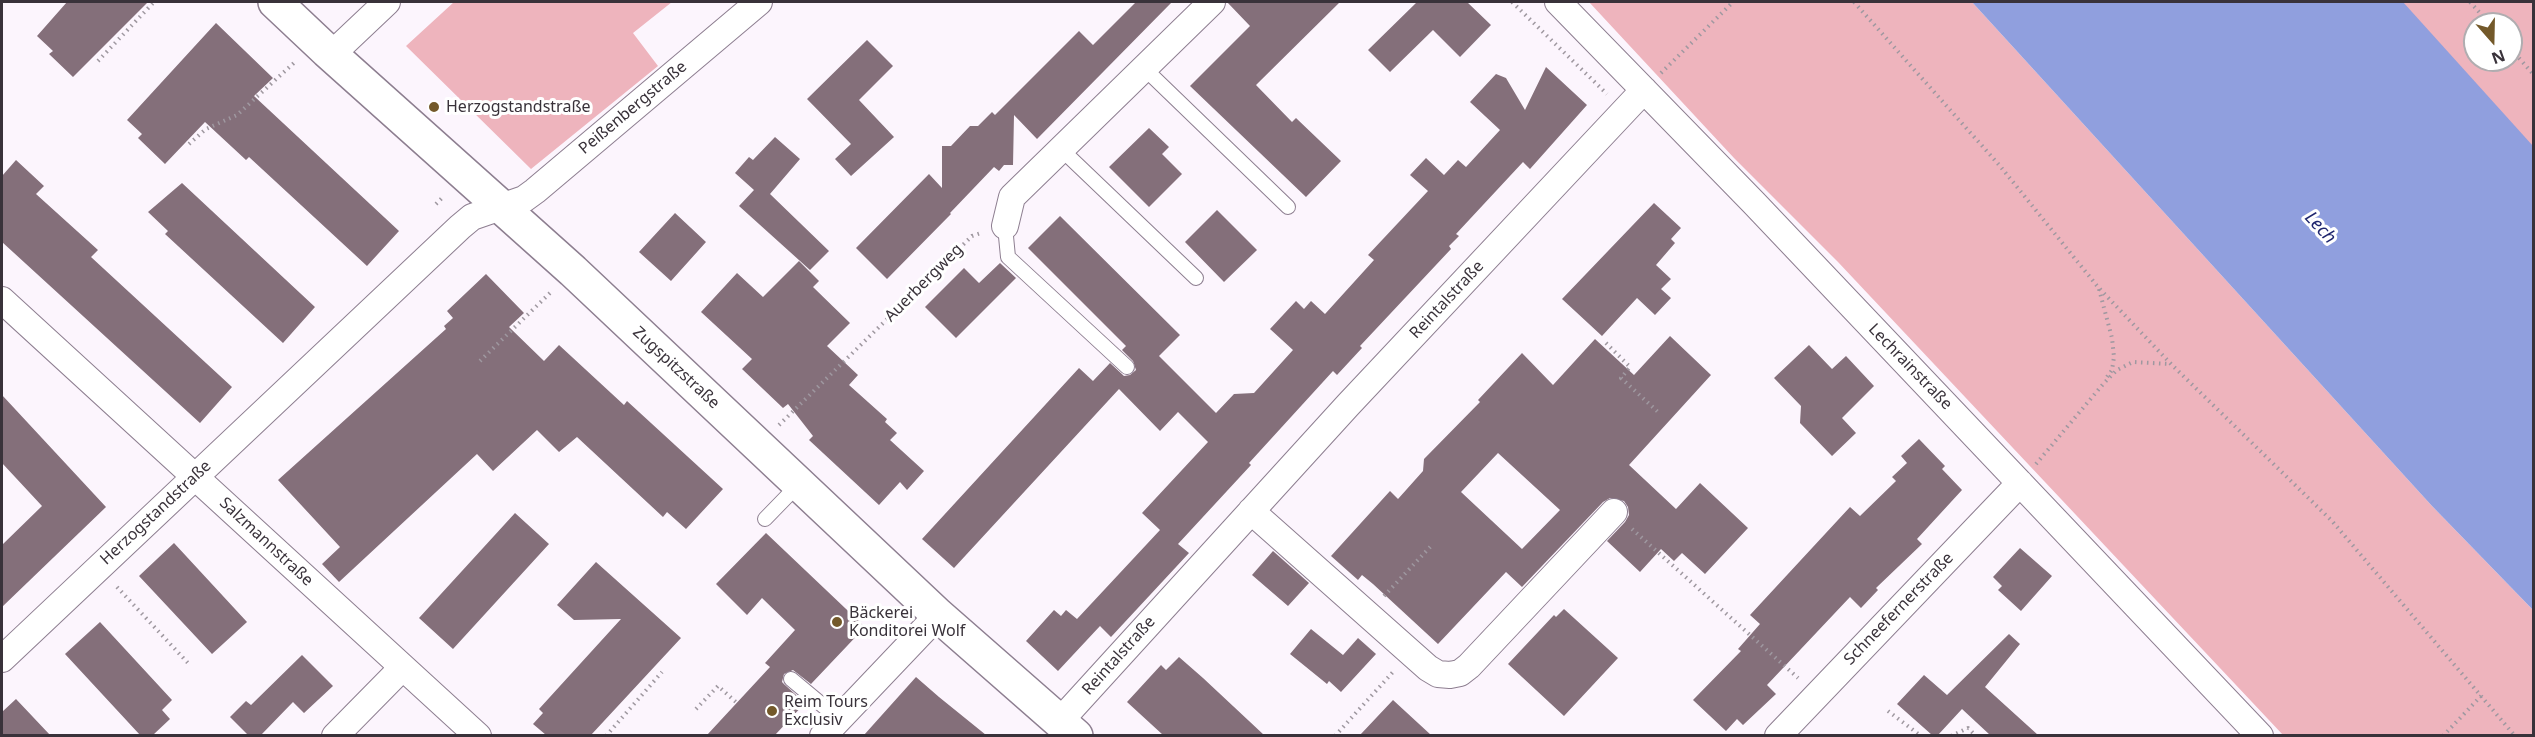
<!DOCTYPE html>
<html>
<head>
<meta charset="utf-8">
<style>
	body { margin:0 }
	#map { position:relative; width:2535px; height:737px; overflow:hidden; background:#fcf5fd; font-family:"Noto Sans",sans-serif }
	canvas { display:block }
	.frame { position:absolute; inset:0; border:3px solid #39323a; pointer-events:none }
	.north { position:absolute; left:2463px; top:12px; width:60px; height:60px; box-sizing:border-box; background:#fff; border:2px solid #b0adb0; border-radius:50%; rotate:160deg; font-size:16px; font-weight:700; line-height:24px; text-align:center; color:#39323a }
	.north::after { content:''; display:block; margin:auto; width:21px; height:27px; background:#73592a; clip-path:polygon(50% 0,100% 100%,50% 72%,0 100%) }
</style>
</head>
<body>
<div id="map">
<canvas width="2535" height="737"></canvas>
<div class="frame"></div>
<div class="north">N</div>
</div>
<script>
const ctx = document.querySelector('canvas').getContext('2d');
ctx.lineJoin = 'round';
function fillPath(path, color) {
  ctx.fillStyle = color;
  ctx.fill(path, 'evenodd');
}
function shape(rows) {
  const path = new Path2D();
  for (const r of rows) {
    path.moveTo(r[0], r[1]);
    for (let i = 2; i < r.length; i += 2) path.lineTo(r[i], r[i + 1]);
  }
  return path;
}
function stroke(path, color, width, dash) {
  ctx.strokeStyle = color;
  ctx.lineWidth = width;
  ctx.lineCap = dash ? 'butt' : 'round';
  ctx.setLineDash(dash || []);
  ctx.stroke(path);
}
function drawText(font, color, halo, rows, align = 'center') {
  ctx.font = font + ' "Noto Sans",sans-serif';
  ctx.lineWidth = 6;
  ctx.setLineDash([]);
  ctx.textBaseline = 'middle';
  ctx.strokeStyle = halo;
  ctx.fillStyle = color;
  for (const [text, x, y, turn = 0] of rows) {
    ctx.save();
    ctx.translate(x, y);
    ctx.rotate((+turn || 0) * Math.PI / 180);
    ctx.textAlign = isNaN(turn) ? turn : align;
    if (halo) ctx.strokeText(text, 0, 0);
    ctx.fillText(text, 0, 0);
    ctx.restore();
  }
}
const green = shape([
	[454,2,672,2,633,33,658,66,531,169,406,46],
	[1589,2,1972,2,2432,506,2533,610,2533,735,2283,735,1838,262,1734,158],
	[2384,2,2533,2,2533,153],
	[2475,24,2511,24,2511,60,2475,60]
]);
const water = shape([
	[1972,2,2403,2,2533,146,2533,610,2432,506]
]);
const building = shape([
	[67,2,148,2,73,77,49,54,53,51,37,36],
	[1136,2,1172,2,1037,139,1014,115,1013,165,1004,165,999,171,994,167,950,213,951,214,887,279,856,248,929,174,942,188,942,146,951,146,970,126,978,126,992,112,995,115,1079,31,1093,45],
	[1227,2,1340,2,1256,85,1292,122,1296,118,1341,161,1306,197,1190,86,1250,26],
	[1417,2,1467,2,1491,25,1460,57,1433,30,1390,72,1368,50],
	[216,23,273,78,254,96,399,231,367,266,249,157,246,160,205,122,165,164,138,138,142,134,127,120],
	[867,40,893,66,859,100,894,137,851,176,835,159,851,144,807,99],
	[1546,67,1587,105,1530,169,1523,162,1456,234,1459,236,1449,246,1451,249,1360,346,1362,348,1337,375,1333,371,1249,463,1251,465,1178,544,1189,553,1111,637,1100,626,1058,671,1026,641,1054,610,1061,616,1066,610,1077,619,1160,530,1142,513,1208,442,1178,412,1160,431,1119,389,954,568,922,539,1079,368,1093,381,1110,363,1124,376,1130,375,1136,370,1133,361,1122,350,1126,346,1028,248,1060,216,1180,335,1159,356,1216,413,1234,394,1254,393,1293,350,1270,329,1296,301,1304,309,1311,301,1325,314,1374,260,1368,255,1428,191,1410,175,1426,158,1444,175,1458,160,1466,167,1500,130,1470,102,1496,74,1506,78,1525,110],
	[1149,128,1169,147,1162,154,1182,174,1149,207,1109,167],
	[775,137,800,159,770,194,829,251,810,270,739,206,754,190,735,173,749,157,753,160],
	[16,160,44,186,36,194,98,250,91,257,232,387,200,423,2,242,2,176],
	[182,183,315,307,283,343,165,234,168,231,148,212],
	[1654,203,1681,228,1671,239,1675,243,1656,265,1671,279,1661,289,1671,298,1655,315,1637,298,1602,336,1562,299],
	[1217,210,1257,250,1224,282,1185,242],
	[675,213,706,242,671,281,639,252],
	[799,261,819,281,813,287,850,323,827,346,858,375,849,385,887,419,885,422,897,433,890,440,924,471,907,490,900,482,879,505,809,440,813,436,788,404,783,408,742,369,752,359,701,312,737,273,763,297],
	[1000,263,1016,278,956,338,925,307,964,268,979,283],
	[486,274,524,313,509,327,544,361,559,345,624,405,627,401,723,489,686,529,667,512,663,517,577,437,559,452,537,430,493,471,477,454,339,582,322,564,340,547,278,480,446,329,444,326,453,318,447,311],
	[1670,336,1711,375,1629,465,1676,509,1700,483,1748,528,1705,574,1682,553,1674,561,1661,549,1640,572,1607,541,1625,522,1629,515,1628,507,1624,501,1610,498,1603,502,1522,587,1506,572,1438,644,1373,584,1362,575,1358,580,1331,556,1390,491,1398,499,1423,471,1424,459,1480,402,1478,400,1522,353,1553,385,1595,339,1634,375],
	[1498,453,1560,510,1522,549,1461,492],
	[1809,345,1832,369,1846,356,1874,386,1842,418,1856,433,1832,456,1800,423,1801,406,1774,378],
	[2,395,106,507,2,607,2,545,42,506,2,463],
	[1919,439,1945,466,1942,469,1962,490,1917,539,1922,544,1876,588,1878,590,1861,608,1850,597,1767,685,1776,694,1743,725,1737,719,1726,731,1693,700,1741,651,1738,649,1760,624,1750,615,1850,507,1860,516,1896,481,1892,477,1907,463,1901,456],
	[515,513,549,544,453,649,419,618],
	[766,533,865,627,811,684,793,670,784,674,782,682,785,685,805,703,775,735,707,735,770,667,765,663,795,630,762,598,747,615,716,584],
	[174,543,247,622,212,654,139,576],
	[2020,548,2052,576,2021,611,1998,590,2002,586,1993,577],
	[1273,551,1309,583,1288,606,1252,575],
	[596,562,681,638,591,735,546,735,533,724,543,713,539,709,621,619,574,620,557,605],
	[1564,609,1618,658,1564,716,1508,664,1554,615,1556,617],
	[100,622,172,700,162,710,170,719,153,735,140,735,65,654],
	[1311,629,1343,655,1358,638,1376,654,1341,692,1329,681,1327,684,1290,654],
	[2009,634,2020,644,1985,687,2038,735,1990,735,1962,709,1938,735,1932,735,1897,704,1924,675,1947,695],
	[302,655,333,686,304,713,293,702,261,735,248,735,230,717,246,701,251,705],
	[1179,657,1203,678,1264,735,1163,735,1127,702,1161,665,1166,670],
	[916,677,939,697,986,735,864,735],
	[16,699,50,735,2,735,2,712],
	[1393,700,1431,735,1360,735]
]);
const path = shape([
	[1512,2,1607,94],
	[1854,2,2000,166,2098,287,2171,364,2332,521,2515,736],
	[2470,2,2490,24],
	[2511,49,2534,75],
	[98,61,154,2],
	[1661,73,1733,2],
	[189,144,206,129,237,115,296,61],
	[436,204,444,196],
	[2099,289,2112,338,2114,357,2112,370,2107,377],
	[1606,343,1630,367,1621,378,1658,412],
	[480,361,551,292],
	[779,425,972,236,981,233],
	[2036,464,2104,383,2117,370,2133,362,2170,364],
	[1632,529,1798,678],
	[117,587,188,663],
	[1384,596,1431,546],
	[696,709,718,686,737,703],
	[1888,711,1921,736],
	[606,736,662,672],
	[1335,736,1393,672],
	[1951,736,1968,728,1976,736],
	[2443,736,2482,695]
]);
const lane = shape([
	[1144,68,1288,207],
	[1061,149,1196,278],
	[1005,226,1008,257,1127,367],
	[765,519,799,484],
	[791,679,839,719]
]);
const street = shape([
	[1558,2,1754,203,2260,736],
	[331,55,387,2],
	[1005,226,1012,197,1212,2],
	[2,300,478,736],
	[1251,511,1428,668,1438,674,1450,675,1460,673,1469,666,1614,512],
	[2,659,460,227,472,217,524,199,535,191,759,2],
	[1060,721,1348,405,1644,90],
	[335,736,402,668],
	[823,736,938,615],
	[1778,736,2020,483]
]);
const secondary = shape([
	[275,2,327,51,573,271,938,615,1076,736]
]);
const markers = [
	[434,107,6,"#73592a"],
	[837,622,6,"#73592a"],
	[772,711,6,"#73592a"]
];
const poiNames = [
	["Herzogstandstraße",446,107],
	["Bäckerei",849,613],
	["Konditorei Wolf",849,631],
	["Reim Tours",784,702],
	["Exclusiv",784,720]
];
const streetNames = [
	["Peißenbergstraße",633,108,-40],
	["Auerbergweg",924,283,-45],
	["Reintalstraße",1447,300,-47],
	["Lechrainstraße",1910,367,46],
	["Zugspitzstraße",676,368,43],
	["Herzogstandstraße",156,513,-43],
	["Salzmannstraße",266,542,43],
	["Schneefernerstraße",1899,609,-46],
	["Reintalstraße",1119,656,-48]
];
const waterNames = [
	["Lech",2320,228,47]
];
fillPath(green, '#eeb4bd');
fillPath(water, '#909fde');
fillPath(building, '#846f7a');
stroke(lane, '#8d7e90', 16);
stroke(street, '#8d7e90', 28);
stroke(secondary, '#8d7e90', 36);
stroke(path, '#9f98a0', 4, [1.5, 4.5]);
stroke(lane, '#fff', 14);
stroke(street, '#fff', 26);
stroke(secondary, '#fff', 33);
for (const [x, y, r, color] of markers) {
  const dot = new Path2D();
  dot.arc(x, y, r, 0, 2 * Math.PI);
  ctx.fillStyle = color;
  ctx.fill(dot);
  stroke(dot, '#fff', 2);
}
drawText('16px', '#39323a', '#fff', poiNames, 'left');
drawText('16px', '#39323a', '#fff', streetNames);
drawText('italic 18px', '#1f266e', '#fff', waterNames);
</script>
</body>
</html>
